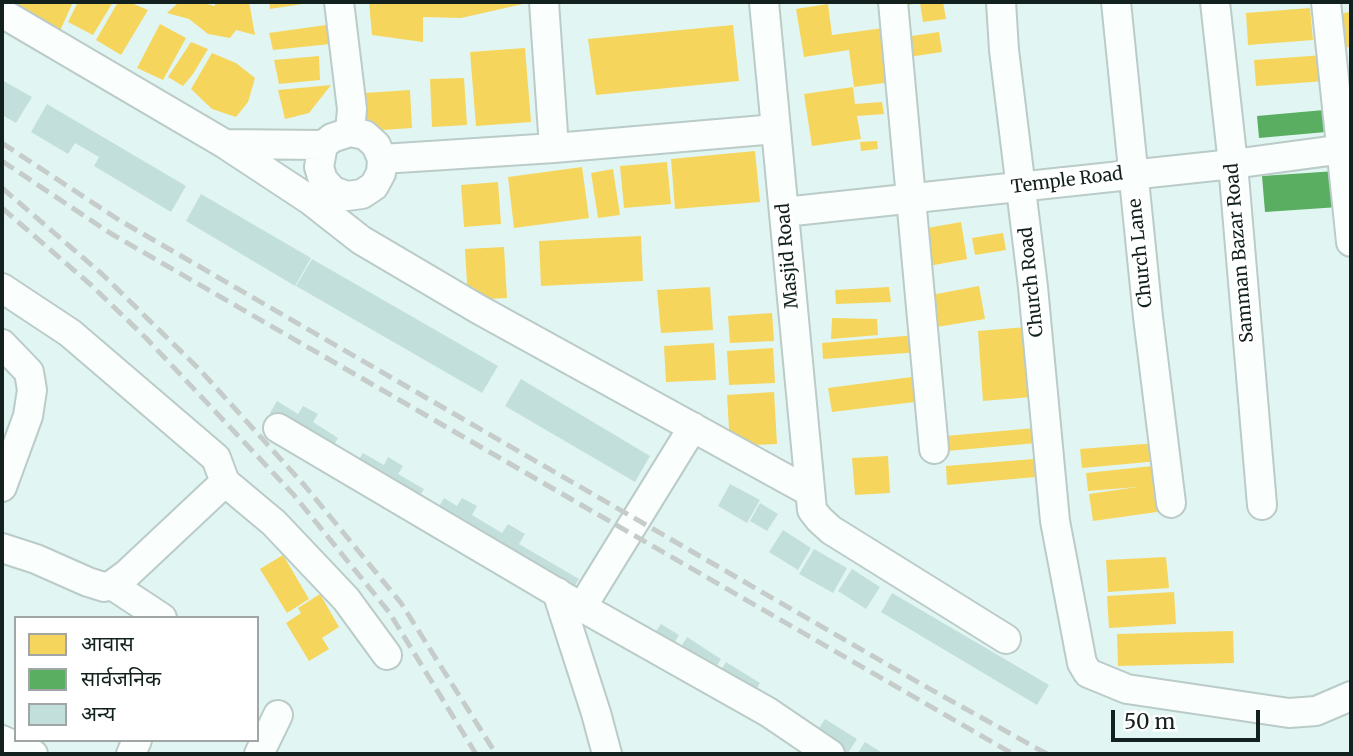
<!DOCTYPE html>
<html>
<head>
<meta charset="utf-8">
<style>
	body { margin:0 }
	#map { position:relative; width:1353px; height:756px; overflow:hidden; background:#e1f6f2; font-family:Merriweather,"Noto Sans Devanagari",serif }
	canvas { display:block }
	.frame { position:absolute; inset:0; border:4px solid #12201e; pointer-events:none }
	.legend { position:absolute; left:14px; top:616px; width:245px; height:126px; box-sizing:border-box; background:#fff; border:2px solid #a0a6a5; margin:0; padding:9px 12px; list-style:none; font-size:21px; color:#12201e }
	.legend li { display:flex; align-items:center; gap:14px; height:35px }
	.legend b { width:35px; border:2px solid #a0a6a5 }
	.scale { position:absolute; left:1111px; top:710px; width:149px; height:32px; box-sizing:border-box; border:4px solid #12201e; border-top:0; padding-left:9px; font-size:21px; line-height:24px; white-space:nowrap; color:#12201e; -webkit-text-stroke:5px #fff; paint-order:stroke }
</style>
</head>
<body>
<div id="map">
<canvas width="1353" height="756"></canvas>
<div class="frame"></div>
<ul class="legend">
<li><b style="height:19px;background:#f6d55c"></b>आवास</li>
<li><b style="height:19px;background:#5aae61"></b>सार्वजनिक</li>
<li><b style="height:19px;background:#c3dfdb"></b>अन्य</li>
</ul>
<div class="scale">50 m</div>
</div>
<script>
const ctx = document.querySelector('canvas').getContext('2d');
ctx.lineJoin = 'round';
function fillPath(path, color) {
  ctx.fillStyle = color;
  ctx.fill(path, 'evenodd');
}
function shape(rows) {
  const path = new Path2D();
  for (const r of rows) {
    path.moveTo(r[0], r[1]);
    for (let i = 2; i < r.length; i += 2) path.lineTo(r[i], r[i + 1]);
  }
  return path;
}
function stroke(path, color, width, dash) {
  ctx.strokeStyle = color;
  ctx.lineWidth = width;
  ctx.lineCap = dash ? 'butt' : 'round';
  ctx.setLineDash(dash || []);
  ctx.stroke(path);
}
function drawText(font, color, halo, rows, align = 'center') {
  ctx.font = font + ' Merriweather,serif';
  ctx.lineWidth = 7;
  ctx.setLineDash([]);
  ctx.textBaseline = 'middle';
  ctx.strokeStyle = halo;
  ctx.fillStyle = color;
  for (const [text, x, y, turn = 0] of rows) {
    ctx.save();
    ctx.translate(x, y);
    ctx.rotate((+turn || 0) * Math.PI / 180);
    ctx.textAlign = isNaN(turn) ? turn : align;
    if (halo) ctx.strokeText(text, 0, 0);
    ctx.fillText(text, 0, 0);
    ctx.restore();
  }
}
const homes = shape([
	[18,2,73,2,55,42,12,16],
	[78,2,113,2,93,35,68,22],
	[118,2,129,2,148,10,121,55,96,40],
	[179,2,199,2,215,6,215,2,249,2,255,35,236,30,230,38,208,34,189,19,167,13],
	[269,2,309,2,309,3,270,9],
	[369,2,522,2,523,4,461,18,423,17,423,42,372,35],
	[902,2,943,2,946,19,923,22,920,3,902,6],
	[828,4,832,35,891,27,899,81,854,87,849,50,804,57,796,9],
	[1310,8,1313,40,1248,45,1246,13],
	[1351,12,1351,47,1340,48,1337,14],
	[160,24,186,38,163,80,137,68],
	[326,25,330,44,273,50,269,33],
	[733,25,739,81,596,95,588,39],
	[939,32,942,52,902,58,898,38],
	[191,42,208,49,193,74,183,86,168,77],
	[525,48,531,122,476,126,470,52],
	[212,53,236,63,255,78,248,102,236,117,212,109,191,89],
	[1324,55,1326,81,1256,86,1254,60],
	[319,56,320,80,279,84,274,60],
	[464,78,467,125,432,127,430,79],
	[331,85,309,113,285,119,278,90],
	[853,87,855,104,882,102,884,114,857,116,861,139,812,146,804,94],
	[410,90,412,128,367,131,365,93],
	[877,141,878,149,861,151,860,142],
	[755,151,760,202,675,209,671,159],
	[667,162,671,204,624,208,620,166],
	[582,167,589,218,514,228,508,177],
	[613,169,620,215,598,218,591,173],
	[498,182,501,224,464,227,461,185],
	[961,222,967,259,923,267,916,230],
	[1003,233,1006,250,975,255,972,238],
	[641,236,643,281,541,286,539,241],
	[504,247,507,298,468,300,465,249],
	[979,286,985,319,937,327,931,295],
	[710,287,713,330,661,333,657,290],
	[889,287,891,302,836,304,835,290],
	[772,313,774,341,730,343,728,316],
	[832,318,877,319,878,335,831,339],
	[1026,327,1032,397,983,401,978,331],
	[916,335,920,352,823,359,822,343],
	[714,343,716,380,666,382,664,346],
	[773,348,775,383,729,385,727,351],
	[919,376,923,401,832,412,828,388],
	[774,392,777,444,730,446,727,395],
	[1035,428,1037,443,947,451,946,436],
	[1158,443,1159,461,1082,468,1080,449],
	[888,456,890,493,855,495,852,458],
	[1034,459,1035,477,947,485,946,466],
	[1162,465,1164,511,1093,521,1089,494,1137,487,1088,491,1086,473],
	[283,555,309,599,287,613,260,569],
	[1166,557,1169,588,1108,592,1106,560],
	[1174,592,1176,624,1109,628,1107,596],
	[320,594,339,627,322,638,329,649,309,661,286,623,301,613,298,608],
	[1233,631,1234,663,1118,666,1117,634]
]);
const public = shape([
	[1324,110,1326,132,1259,138,1257,116],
	[1336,171,1339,207,1265,212,1262,176]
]);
const building = shape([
	[2,80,32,97,16,123,2,115],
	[47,104,186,186,171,212,94,166,99,157,75,143,68,154,31,132],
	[201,194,311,258,295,286,186,221],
	[312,259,498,366,482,393,296,286],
	[521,379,650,456,635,482,505,406],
	[277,401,298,414,303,406,318,414,313,422,338,438,331,450,270,413],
	[363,453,384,465,388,457,403,466,398,474,424,489,417,501,356,464],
	[730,484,760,500,747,523,718,506],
	[444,498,457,506,462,498,477,506,472,515,502,533,508,524,525,534,519,544,579,579,571,592,436,511],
	[760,503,778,514,767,531,750,521],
	[783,530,811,548,798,570,769,552],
	[814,549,847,568,833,593,799,574],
	[852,569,880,587,866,609,838,591],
	[892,593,1049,685,1037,705,881,612],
	[661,624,679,635,670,650,651,638],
	[687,637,721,659,711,675,677,653],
	[726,662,760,683,751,699,716,678],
	[825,719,857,739,848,753,816,733],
	[865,742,881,752,879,754,857,754]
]);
const minor = shape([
	[339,2,352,109,350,132],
	[544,2,554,148],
	[764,2,812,510,819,519,831,530,1006,639],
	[893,2,934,449],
	[1001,2,1004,50,1033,287,1055,521,1082,663,1088,673,1127,689,1289,713,1316,711,1351,696],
	[1116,2,1148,317,1171,503],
	[1215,2,1233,164,1262,505],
	[1326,2,1351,242],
	[2,13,225,144,310,200,361,240,478,309,810,492],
	[350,132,365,135,376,145,382,159,381,173,374,186,362,194,347,196,333,191,323,180,319,167,323,145,332,138,350,132],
	[225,144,323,145],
	[382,159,554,148,776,129],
	[784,212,1233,164,1351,148],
	[2,288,70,333,216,458,225,482,274,523,346,599,387,655],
	[2,344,29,372,32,390,28,416,2,487],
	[278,428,571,601,768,712,830,754],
	[2,548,36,559,88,582,104,587,112,585,127,574,225,482],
	[112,585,162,618],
	[557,592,596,713,607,754],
	[582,607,693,427],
	[2,740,33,754],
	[131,754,137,740],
	[259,754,278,715]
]);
const rail = shape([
	[2,143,119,220,921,684,1047,754],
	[2,161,110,233,1013,754],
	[2,188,102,274,200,370,305,486,401,603,496,754],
	[2,208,91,285,146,338,293,494,389,612,476,754]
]);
const streetNames = [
	["Temple Road",1067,181,-7],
	["Church Lane",1141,253,-96],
	["Samman Bazar Road",1240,253,-95],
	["Masjid Road",788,256,-95],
	["Church Road",1032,282,-96]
];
fillPath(homes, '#f6d55c');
fillPath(public, '#5aae61');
fillPath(building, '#c3dfdb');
stroke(minor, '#bacbc8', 32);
stroke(minor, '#fafefd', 28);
stroke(rail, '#c5ccca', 5, [14, 7]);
drawText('18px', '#12201e', '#fff', streetNames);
</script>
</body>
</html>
